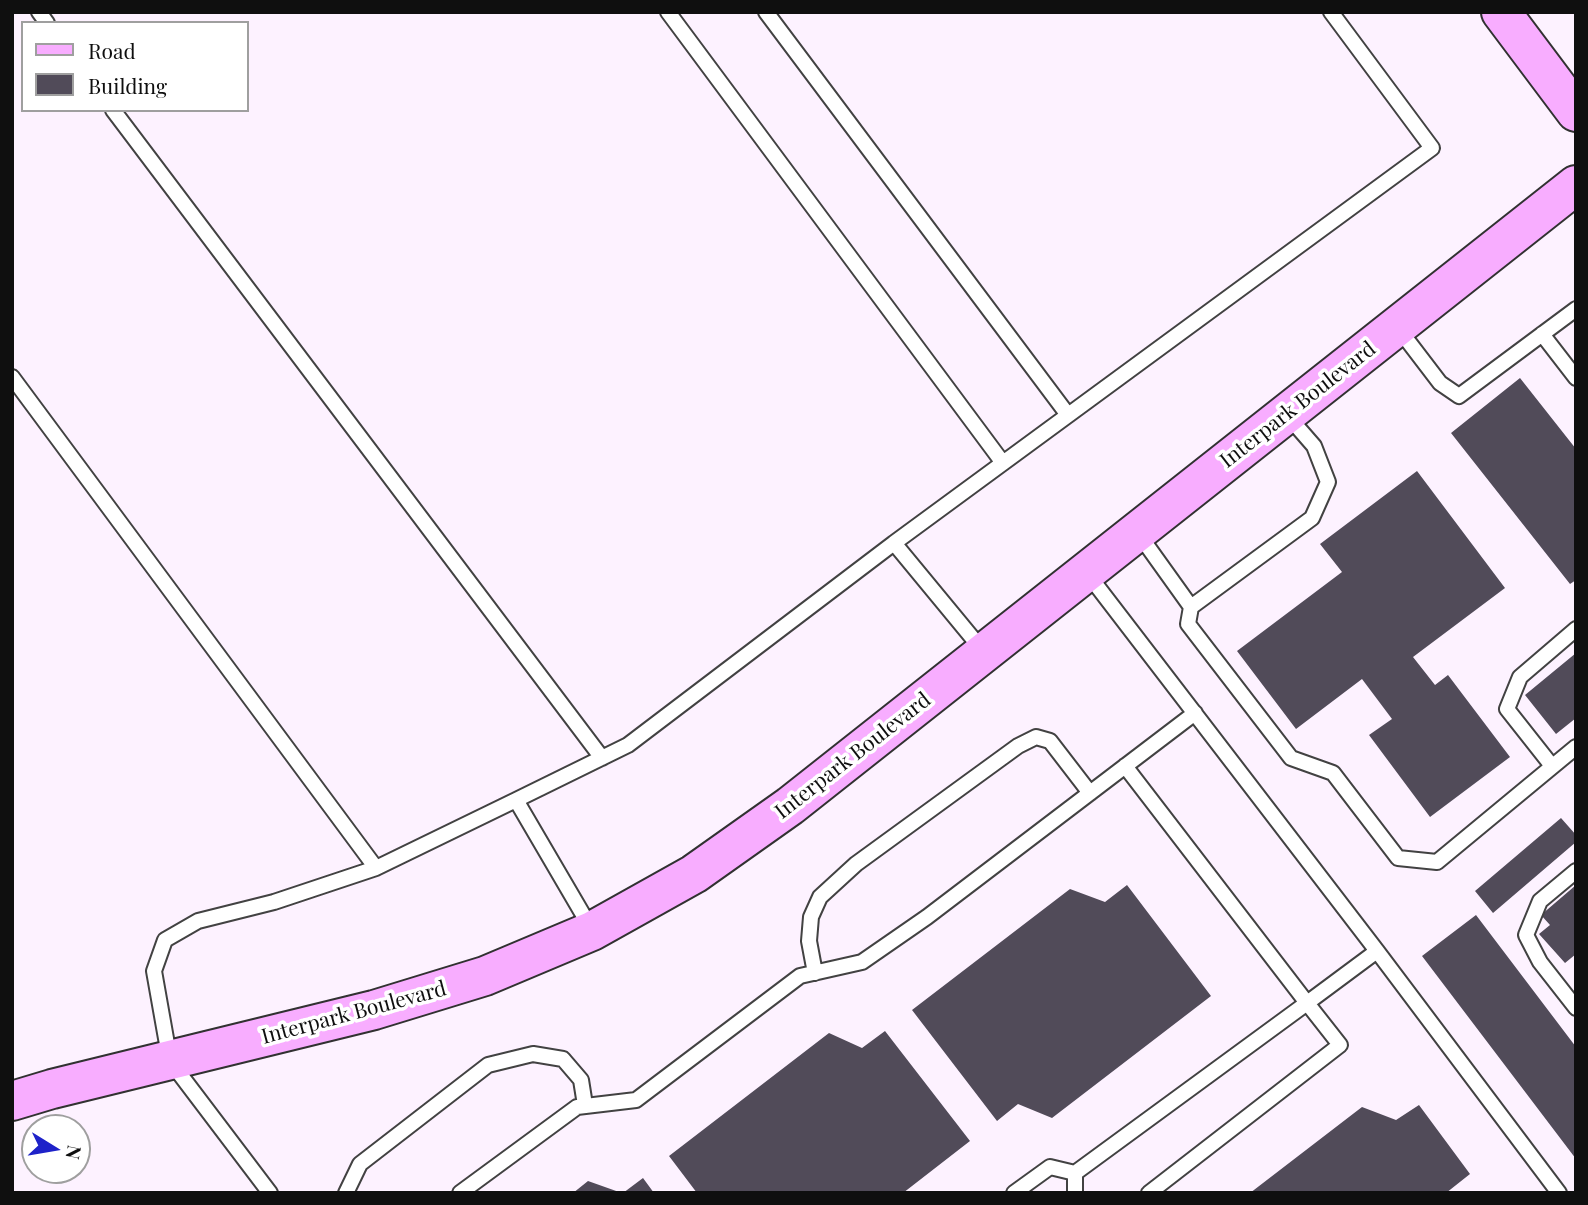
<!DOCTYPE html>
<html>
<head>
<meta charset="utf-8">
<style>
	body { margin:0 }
	#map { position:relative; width:1588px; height:1205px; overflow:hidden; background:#fdf2ff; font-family:"Playfair Display",serif }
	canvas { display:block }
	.frame { position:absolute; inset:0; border:14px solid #0f0f0f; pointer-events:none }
	.legend { position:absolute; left:21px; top:21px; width:228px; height:91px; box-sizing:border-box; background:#fff; border:2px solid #9f9f9f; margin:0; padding:9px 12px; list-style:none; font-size:21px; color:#0f0f0f }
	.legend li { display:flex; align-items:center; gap:14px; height:35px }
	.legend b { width:35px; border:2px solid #9f9f9f }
	.north { position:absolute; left:21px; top:1114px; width:70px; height:70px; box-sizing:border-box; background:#fff; border:2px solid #9f9f9f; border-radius:50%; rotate:101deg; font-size:19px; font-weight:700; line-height:28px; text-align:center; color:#0f0f0f }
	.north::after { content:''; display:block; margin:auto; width:24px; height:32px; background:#1e22c9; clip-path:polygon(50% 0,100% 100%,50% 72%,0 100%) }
</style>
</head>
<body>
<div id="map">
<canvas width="1588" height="1205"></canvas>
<div class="frame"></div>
<ul class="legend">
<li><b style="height:9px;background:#f8adff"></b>Road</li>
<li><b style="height:19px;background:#514b59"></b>Building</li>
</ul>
<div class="north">N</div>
</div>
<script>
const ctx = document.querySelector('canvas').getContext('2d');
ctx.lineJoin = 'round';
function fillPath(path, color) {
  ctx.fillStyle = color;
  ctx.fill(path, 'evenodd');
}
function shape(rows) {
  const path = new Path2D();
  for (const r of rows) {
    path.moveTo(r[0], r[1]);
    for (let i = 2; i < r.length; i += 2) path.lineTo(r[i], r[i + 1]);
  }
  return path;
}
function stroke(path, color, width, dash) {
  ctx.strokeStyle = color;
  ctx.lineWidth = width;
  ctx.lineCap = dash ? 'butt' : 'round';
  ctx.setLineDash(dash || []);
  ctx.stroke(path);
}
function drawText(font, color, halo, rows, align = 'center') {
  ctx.font = font + ' "Playfair Display",serif';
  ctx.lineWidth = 7;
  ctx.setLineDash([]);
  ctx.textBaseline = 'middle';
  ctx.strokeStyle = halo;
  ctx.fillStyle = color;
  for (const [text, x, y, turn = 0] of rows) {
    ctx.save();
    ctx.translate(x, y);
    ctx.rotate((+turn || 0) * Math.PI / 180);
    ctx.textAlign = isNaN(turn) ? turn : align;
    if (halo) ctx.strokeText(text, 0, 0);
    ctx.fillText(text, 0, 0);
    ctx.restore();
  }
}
const building = shape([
	[1520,378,1576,449,1576,580,1570,584,1451,433],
	[1417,471,1505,588,1413,657,1435,685,1448,675,1510,757,1430,817,1369,735,1392,719,1362,679,1296,729,1237,651,1342,572,1320,544],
	[1576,653,1576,718,1556,734,1525,695],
	[1561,818,1576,835,1576,842,1493,913,1475,891],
	[1127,885,1211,996,1052,1118,1018,1104,997,1121,912,1010,1070,889,1105,902],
	[1576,885,1576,954,1565,963,1539,934,1550,925,1541,915],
	[1476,915,1576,1047,1576,1159,1422,956],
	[885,1031,970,1141,903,1193,697,1193,669,1156,829,1033,862,1048],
	[1419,1105,1470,1174,1446,1193,1250,1193,1362,1107,1396,1120],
	[643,1178,654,1193,623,1193],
	[588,1181,619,1192,618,1193,573,1193]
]);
const lane = shape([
	[39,12,47,23],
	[668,12,1003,463],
	[766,12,1068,415],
	[113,110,602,758],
	[1398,328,1440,383,1459,396,1576,309],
	[1542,334,1576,378],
	[12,377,376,868,274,902,198,921,165,940,154,971,170,1061,270,1193],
	[1287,415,1314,446,1328,482,1312,518,1191,607,1188,624,1291,758,1333,773,1398,858,1437,862,1576,747],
	[1138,533,1191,607],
	[894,543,1432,148,1331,12],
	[1087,573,1377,951,1559,1193],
	[1125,766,1307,1003,1377,951],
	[1552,766,1507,709,1520,677,1576,629],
	[516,800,628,745,894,543,984,652],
	[376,868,516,800,592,930],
	[1576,871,1540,901,1526,935,1540,962,1576,1008],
	[815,973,809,941,811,917,820,897,856,864,1018,746,1036,737,1050,741,1090,793],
	[1075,1173,1075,1193],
	[346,1193,360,1164,488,1065,533,1054,563,1059,581,1080,585,1105],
	[460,1193,577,1107,636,1100,800,976,862,962,927,917,1195,713],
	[1014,1193,1050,1167,1075,1173,1307,1003,1340,1045,1149,1193]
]);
const secondary = shape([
	[1501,12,1576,112],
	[12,1101,52,1089,374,1010,485,976,592,931,694,874,790,806,1576,185]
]);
const streetNames = [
	["Interpark Boulevard",1298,405,-38],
	["Interpark Boulevard",853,756,-38],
	["Interpark Boulevard",354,1013,-15]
];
fillPath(building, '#514b59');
stroke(lane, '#424242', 18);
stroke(secondary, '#313131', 42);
stroke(lane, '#fff', 14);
stroke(secondary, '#f8adff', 38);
drawText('21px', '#0f0f0f', '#fff', streetNames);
</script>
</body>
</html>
